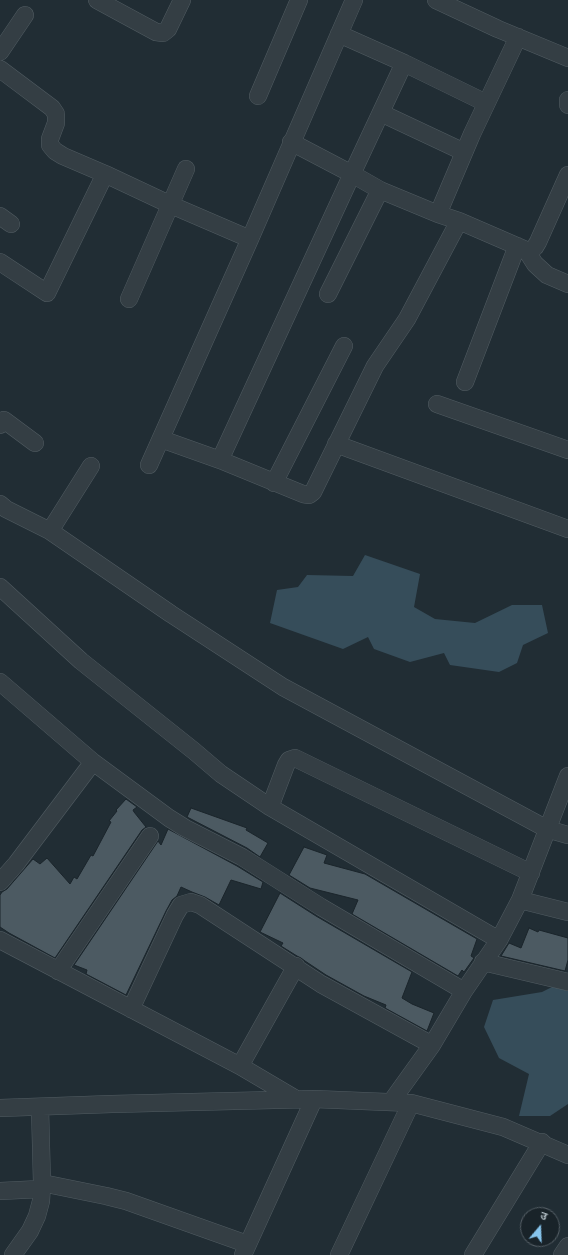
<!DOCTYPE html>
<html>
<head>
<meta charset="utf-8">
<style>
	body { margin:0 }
	#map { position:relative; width:568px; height:1255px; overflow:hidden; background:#212d34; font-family:"DejaVu Sans","Noto Sans Devanagari",sans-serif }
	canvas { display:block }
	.north { position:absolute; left:520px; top:1207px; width:40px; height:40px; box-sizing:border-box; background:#192329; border:1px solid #555f66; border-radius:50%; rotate:19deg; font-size:11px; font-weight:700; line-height:16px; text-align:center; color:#aebac1 }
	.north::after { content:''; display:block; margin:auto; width:14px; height:18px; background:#87c5ed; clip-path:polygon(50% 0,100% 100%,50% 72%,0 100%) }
</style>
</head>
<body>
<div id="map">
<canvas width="568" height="1255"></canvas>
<div class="north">उ</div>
</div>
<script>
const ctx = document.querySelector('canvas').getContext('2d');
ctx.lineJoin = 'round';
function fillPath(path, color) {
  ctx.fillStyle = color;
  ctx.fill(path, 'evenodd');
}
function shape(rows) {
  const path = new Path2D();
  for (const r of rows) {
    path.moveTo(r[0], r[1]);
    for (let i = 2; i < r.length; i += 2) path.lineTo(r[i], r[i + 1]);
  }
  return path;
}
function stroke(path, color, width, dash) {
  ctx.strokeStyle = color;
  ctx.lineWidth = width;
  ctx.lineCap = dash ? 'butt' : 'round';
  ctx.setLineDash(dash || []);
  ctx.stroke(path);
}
const water = shape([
	[365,555,420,574,414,607,435,619,475,623,512,605,542,605,548,633,523,645,517,663,499,672,450,665,444,653,410,662,374,649,368,637,343,649,270,623,277,590,298,587,307,575,353,576],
	[554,986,568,991,568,1104,550,1116,519,1116,529,1074,499,1058,484,1027,493,1000,542,992]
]);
const building = shape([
	[126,799,137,807,133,810,134,812,146,827,142,830,55,958,9,933,0,927,0,895,2,892,7,889,33,859,40,864,47,858,70,884,74,877,77,879,91,855,93,856,111,822,109,821,117,811,116,810,126,799],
	[191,808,247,828,246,830,268,843,260,857,247,848,187,817,191,808],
	[168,829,237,866,263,882,261,889,231,880,219,905,205,897,192,892,181,887,177,896,172,900,166,911,126,995,86,974,87,970,74,965,158,841,161,845,168,829],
	[304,847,327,855,324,863,365,874,477,939,471,956,474,958,464,972,462,970,458,976,352,914,358,900,310,888,289,875,304,847],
	[280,893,316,916,412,972,402,998,412,1004,434,1013,427,1031,385,1008,386,1005,364,996,326,975,305,961,301,958,297,956,281,946,283,943,260,932,280,893],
	[529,928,538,932,539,930,568,938,568,960,565,971,501,956,509,943,521,948,529,928]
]);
const minor = shape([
	[97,0,156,32,163,33,168,29,182,0],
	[436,0,498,29,568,58],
	[339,34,404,63,486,103],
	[0,52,25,15],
	[404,63,352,174,380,190,438,214,459,221,526,250,531,251,535,247,538,242,568,175],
	[0,69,52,108,56,114,56,123,50,139,50,145,55,151,63,156,105,174,171,205,250,239],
	[258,96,299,0],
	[568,100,568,105],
	[381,113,464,152],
	[291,142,352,174,220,460,303,494,309,495,313,492,375,366,407,319,459,221],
	[438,214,472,134,518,37],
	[0,216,11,224],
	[526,250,535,264,547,275,568,284],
	[0,262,47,293,105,174],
	[328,294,380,190],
	[129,299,186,169],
	[465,382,517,246],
	[437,404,568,450],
	[0,425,4,420,35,443],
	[161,439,220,460],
	[336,444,568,529],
	[149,465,250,239,354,0],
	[274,483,344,346],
	[0,504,6,509,50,531,171,614,283,687,547,829,568,835],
	[50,531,91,466],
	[0,587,81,661,194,751,221,774,270,807,499,940],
	[0,682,93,762,169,818,185,828,242,857,321,907,464,991],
	[270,807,286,765,289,760,295,758,531,873],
	[0,882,16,864,93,762],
	[520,900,568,912],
	[0,940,240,1066,296,1099],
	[483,962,568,982],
	[58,971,150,836],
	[131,1009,175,915,181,905,191,902,200,905,321,984,432,1045],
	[240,1066,296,966],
	[391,1102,432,1045,464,991,499,940,520,900,568,776],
	[0,1108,112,1104,314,1099,411,1103,503,1127,568,1155],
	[42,1183,106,1196,126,1201,247,1244],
	[0,1191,41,1189],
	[13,1255,30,1231,37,1216,41,1201,42,1183,40,1108],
	[243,1255,314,1099],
	[339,1255,411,1103],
	[473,1255,542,1142],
	[562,1255,568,1246]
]);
fillPath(water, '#364d5a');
fillPath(building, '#4c5a62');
stroke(building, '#1b252b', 1);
stroke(minor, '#515c62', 18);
stroke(minor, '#343e44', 17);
</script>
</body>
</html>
